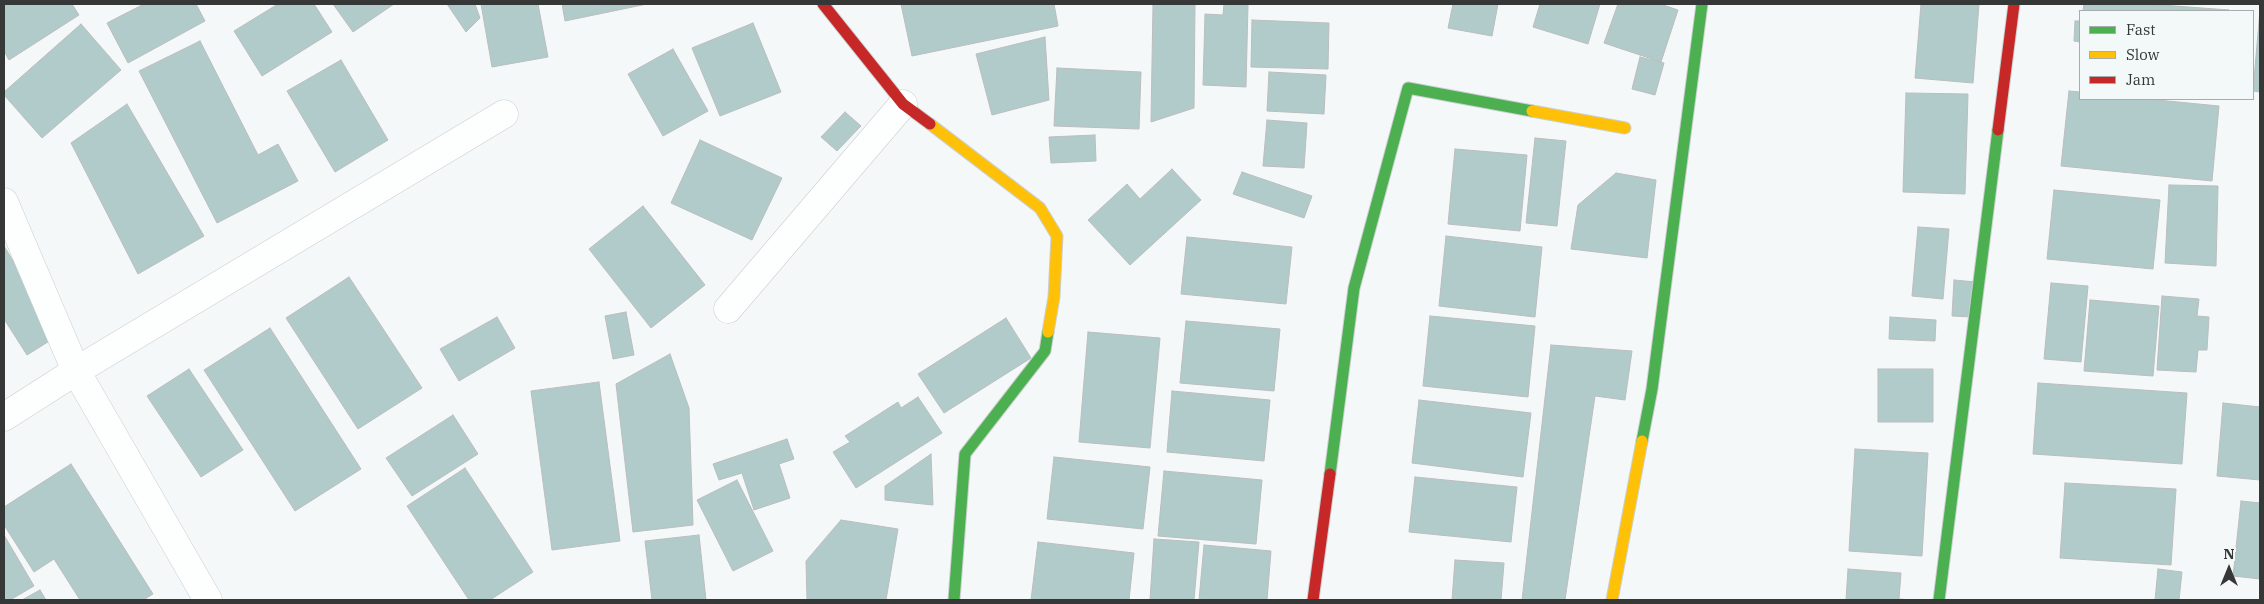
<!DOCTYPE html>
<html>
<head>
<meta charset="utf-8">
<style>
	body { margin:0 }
	#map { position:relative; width:2264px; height:604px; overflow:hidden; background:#f4f8f8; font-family:"IBM Plex Serif",serif }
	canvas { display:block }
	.frame { position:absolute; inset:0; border:5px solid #363838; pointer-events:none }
	.legend { position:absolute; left:2079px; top:10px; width:175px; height:90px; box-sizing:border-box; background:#f3f9f9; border:1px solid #a7acac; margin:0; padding:6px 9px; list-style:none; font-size:15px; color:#363838 }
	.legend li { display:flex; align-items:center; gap:10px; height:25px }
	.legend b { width:25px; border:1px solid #a7acac }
	.north { position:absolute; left:2204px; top:544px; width:50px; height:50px; -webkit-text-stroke:4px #f3f9f9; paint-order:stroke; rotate:0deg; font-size:14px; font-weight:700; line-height:20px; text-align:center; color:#363838 }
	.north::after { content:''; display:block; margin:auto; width:18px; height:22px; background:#363838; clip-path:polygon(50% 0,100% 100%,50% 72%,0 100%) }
</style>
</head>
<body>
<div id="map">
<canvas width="2264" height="604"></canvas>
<div class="frame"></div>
<ul class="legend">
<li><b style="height:6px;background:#4caf50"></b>Fast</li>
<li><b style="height:6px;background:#ffc107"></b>Slow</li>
<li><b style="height:6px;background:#c62828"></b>Jam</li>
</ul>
<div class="north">N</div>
</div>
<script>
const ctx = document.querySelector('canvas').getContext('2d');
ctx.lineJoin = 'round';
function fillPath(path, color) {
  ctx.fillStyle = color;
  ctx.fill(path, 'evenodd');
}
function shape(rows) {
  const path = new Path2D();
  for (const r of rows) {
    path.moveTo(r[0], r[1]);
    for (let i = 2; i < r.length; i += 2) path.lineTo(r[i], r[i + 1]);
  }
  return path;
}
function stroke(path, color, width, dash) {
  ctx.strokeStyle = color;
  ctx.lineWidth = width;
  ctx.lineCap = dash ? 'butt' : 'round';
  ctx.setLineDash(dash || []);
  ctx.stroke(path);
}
const building = shape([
	[4,4,72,4,79,15,9,60,4,51,4,4],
	[144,4,196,4,205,21,128,63,107,23,144,4],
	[278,4,314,4,332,32,262,76,234,31,278,4],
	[333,4,394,4,353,32,333,4],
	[447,4,475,4,480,18,466,32,447,4],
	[481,4,538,4,548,57,492,67,481,4],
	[562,4,647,4,565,21,562,4],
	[901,4,1054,4,1058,26,912,56,901,4],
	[1153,4,1195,4,1194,108,1151,122,1153,4],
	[1224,4,1248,4,1246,87,1203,85,1205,14,1223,15,1224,4],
	[1453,4,1498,4,1492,36,1448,28,1453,4],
	[1540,4,1600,4,1588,44,1533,27,1540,4],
	[1618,4,1660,4,1678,10,1661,62,1604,43,1618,4],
	[1921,4,1979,4,1973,83,1915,78,1921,4],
	[2084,4,2148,4,2229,10,2083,11,2084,4],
	[2260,10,2260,92,2253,91,2260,10],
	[1252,20,1329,23,1328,69,1251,67,1252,20],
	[2075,21,2080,21,2080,42,2074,41,2075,21],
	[753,23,781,92,720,116,692,48,753,23],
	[81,24,121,70,42,138,4,95,4,92,81,24],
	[1045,37,1049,100,992,115,976,54,1045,37],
	[200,41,258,155,278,144,298,181,217,223,139,71,200,41],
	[673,49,708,111,663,136,628,74,673,49],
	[1640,57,1664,63,1655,95,1632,89,1640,57],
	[341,60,388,140,335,172,287,91,341,60],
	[1057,68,1141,72,1139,129,1054,126,1057,68],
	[1269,72,1326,75,1324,114,1267,111,1269,72],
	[2069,91,2080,92,2080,99,2147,99,2219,106,2212,181,2061,166,2069,91],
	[1906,93,1968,94,1965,194,1903,192,1906,93],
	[127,104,204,236,138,274,71,143,127,104],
	[845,112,861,126,837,151,821,137,845,112],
	[1267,120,1307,123,1304,168,1263,166,1267,120],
	[1095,135,1096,161,1051,163,1049,137,1095,135],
	[1535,138,1566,141,1557,226,1526,223,1535,138],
	[700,140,782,178,752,240,671,203,700,140],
	[1455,149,1527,155,1520,231,1448,224,1455,149],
	[1172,169,1201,200,1130,265,1088,220,1127,184,1140,199,1172,169],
	[1242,172,1312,196,1304,218,1233,194,1242,172],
	[1616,173,1656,180,1647,258,1571,249,1578,205,1616,173],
	[2169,185,2218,186,2216,266,2165,263,2169,185],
	[2054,190,2160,200,2153,269,2047,259,2054,190],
	[643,206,705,285,651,328,589,249,643,206],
	[1918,227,1949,229,1943,299,1912,296,1918,227],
	[1446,236,1542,247,1535,317,1439,306,1446,236],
	[1187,237,1292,247,1286,304,1181,294,1187,237],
	[4,246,59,335,27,355,4,319,4,246],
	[349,277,422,388,358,429,286,318,349,277],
	[1954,280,1976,282,1973,317,1952,316,1954,280],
	[2051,283,2088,286,2081,362,2044,359,2051,283],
	[2162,296,2199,299,2197,316,2209,317,2207,350,2198,350,2196,372,2157,370,2162,296],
	[2090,300,2159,306,2153,376,2084,371,2090,300],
	[626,312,634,355,613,359,605,316,626,312],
	[1430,316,1535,326,1528,397,1423,386,1430,316],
	[497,317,515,348,459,381,440,349,497,317],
	[1890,317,1936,320,1935,341,1889,339,1890,317],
	[1006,318,1031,358,944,413,918,374,1006,318],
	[1186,321,1280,329,1274,391,1180,383,1186,321],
	[270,328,361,469,295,511,204,370,270,328],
	[1088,332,1160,338,1150,448,1079,442,1088,332],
	[1551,345,1632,351,1625,400,1595,396,1565,600,1522,600,1551,345],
	[670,354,689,408,693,525,633,532,616,384,670,354],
	[189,369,243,450,201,477,147,396,189,369],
	[1878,369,1933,369,1933,422,1878,422,1878,369],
	[599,382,620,541,552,550,531,391,599,382],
	[2038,383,2187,393,2182,464,2033,454,2038,383],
	[1172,391,1270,400,1264,461,1167,452,1172,391],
	[918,397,942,433,856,488,833,452,850,442,845,436,898,402,901,408,918,397],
	[1419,400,1531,413,1523,477,1412,463,1419,400],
	[2223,403,2260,407,2260,480,2217,476,2223,403],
	[453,415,478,454,412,496,386,458,453,415],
	[787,439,794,459,779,464,790,498,754,510,742,473,719,480,713,464,787,439],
	[1855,449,1928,453,1922,556,1849,551,1855,449],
	[931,454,933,505,885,500,885,486,931,454],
	[1054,457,1150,467,1143,529,1047,519,1054,457],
	[71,464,153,594,143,600,80,600,54,559,34,572,4,525,4,507,71,464],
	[465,468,533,572,490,600,469,600,407,506,465,468],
	[1164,471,1262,480,1256,544,1158,536,1164,471],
	[1415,477,1517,487,1511,542,1409,532,1415,477],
	[737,480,773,551,733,571,697,500,737,480],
	[2065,483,2176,489,2171,565,2060,558,2065,483],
	[2241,501,2260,503,2260,579,2233,576,2241,501],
	[841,520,898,529,886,600,807,600,806,561,841,520],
	[4,535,34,586,10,600,4,600,4,535],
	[699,535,706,600,652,600,645,541,699,535],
	[1154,539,1199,542,1194,600,1150,600,1154,539],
	[1038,542,1134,553,1129,600,1031,600,1038,542],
	[1204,545,1271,551,1267,600,1199,600,1204,545],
	[1455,560,1504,563,1501,600,1452,600,1455,560],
	[1848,569,1901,573,1899,599,1911,600,1846,600,1848,569],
	[2158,569,2182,572,2179,600,2155,600,2158,569],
	[40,590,46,600,22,600,40,590]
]);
const street = shape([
	[4,202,76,371,208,600],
	[728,309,903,104],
	[4,417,76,371,504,114]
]);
const fast = shape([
	[1642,441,1652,389,1702,4],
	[1330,474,1354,288,1408,88,1532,111],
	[954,600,965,454,1045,351,1048,332],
	[1939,600,1998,130]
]);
const slow = shape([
	[1532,111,1625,128],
	[930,124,1040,208,1057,236,1054,297,1048,332],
	[1612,600,1642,441]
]);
const jam = shape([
	[823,4,903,104,930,124],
	[1998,130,2014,4],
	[1313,600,1330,474]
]);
fillPath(building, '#b1cbcb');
stroke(building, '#bbbdbd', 1);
stroke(street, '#cccfcf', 29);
stroke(fast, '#cccfcf', 13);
stroke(slow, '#cccfcf', 13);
stroke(jam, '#cccfcf', 13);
stroke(street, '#fdfefe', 28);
stroke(fast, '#4caf50', 11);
stroke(slow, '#ffc107', 11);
stroke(jam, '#c62828', 11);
</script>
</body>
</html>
